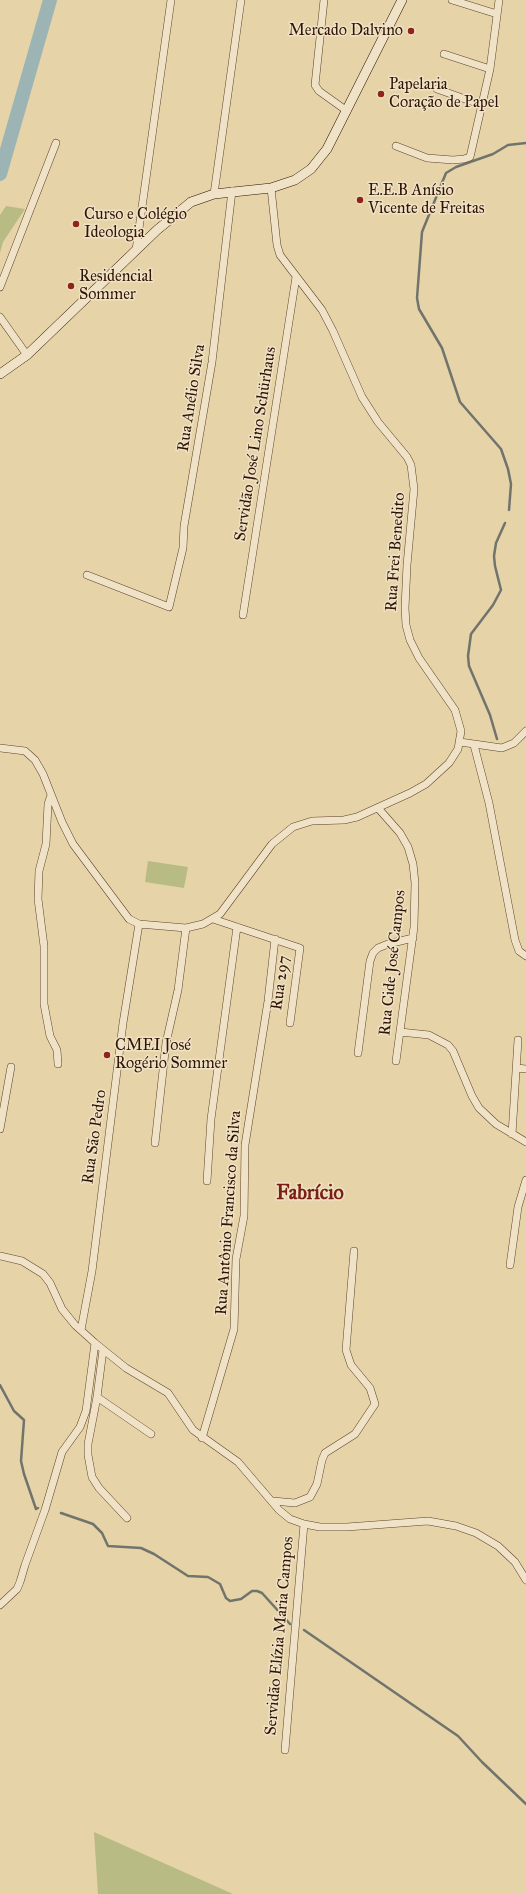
<!DOCTYPE html>
<html>
<head>
<meta charset="utf-8">
<style>
	body { margin:0 }
	canvas { display:block; background:#e6d3a7 }
</style>
</head>
<body>
<canvas width="526" height="1894"></canvas>
<script>
const ctx = document.querySelector('canvas').getContext('2d');
ctx.lineJoin = 'round';
function fillPath(path, color) {
  ctx.fillStyle = color;
  ctx.fill(path, 'evenodd');
}
function shape(rows) {
  const path = new Path2D();
  for (const r of rows) {
    path.moveTo(r[0], r[1]);
    for (let i = 2; i < r.length; i += 2) path.lineTo(r[i], r[i + 1]);
  }
  return path;
}
function stroke(path, color, width, dash) {
  ctx.strokeStyle = color;
  ctx.lineWidth = width;
  ctx.lineCap = dash ? 'butt' : 'round';
  ctx.setLineDash(dash || []);
  ctx.stroke(path);
}
function drawText(font, color, halo, rows, align = 'center') {
  ctx.font = font + ' "IM FELL Great Primer",serif';
  ctx.lineWidth = 3;
  ctx.setLineDash([]);
  ctx.textBaseline = 'middle';
  ctx.strokeStyle = halo;
  ctx.fillStyle = color;
  for (const [text, x, y, turn = 0] of rows) {
    ctx.save();
    ctx.translate(x, y);
    ctx.rotate((+turn || 0) * Math.PI / 180);
    ctx.textAlign = isNaN(turn) ? turn : align;
    if (halo) ctx.strokeText(text, 0, 0);
    ctx.fillText(text, 0, 0);
    ctx.restore();
  }
}
const green = shape([
	[6,206,25,209,3,242,0,253,0,215],
	[148,861,188,867,184,888,145,882],
	[94,1832,233,1894,98,1894]
]);
const stream = shape([
	[509,510,511,484,508,469,501,449,460,402,442,348,419,309,417,298,422,232,446,173,456,167,493,154,508,145,526,143],
	[497,739,490,715,469,666,468,656,471,634,493,605,501,590,495,566,494,556,496,543,505,523],
	[0,1385,14,1411,24,1420,21,1461,24,1474,36,1509,38,1508],
	[61,1513,93,1524,102,1533,108,1546,141,1548,154,1554,188,1576,208,1577,220,1584,226,1598,230,1601,241,1599,252,1591,257,1591,262,1593,290,1624],
	[304,1630,458,1736,482,1762,526,1804]
]);
const river = shape([
	[0,174,50,0]
]);
const minor = shape([
	[324,0,315,85,319,91,347,111],
	[452,0,497,14],
	[444,54,490,69],
	[437,89,482,105],
	[396,146,427,158,453,160,464,159,470,157,490,69,499,0],
	[214,194,241,0],
	[136,250,171,0],
	[0,287,56,143],
	[0,317,27,355],
	[87,575,169,607,183,548,184,526,212,362,232,191],
	[243,615,296,277],
	[460,742,502,748,514,743,526,731],
	[474,745,489,803,515,940,519,951,526,956],
	[0,748,25,751,35,760,43,774,62,822,73,844,129,919,139,924,186,928,203,924,220,914,272,844,293,827,312,821,344,820,357,817,410,793,426,784,449,763,458,749,461,731,455,710,419,658,410,640,406,625,405,608,407,565,414,489,411,465,407,457,378,422,362,397,333,331,322,310,280,255,277,245,271,188],
	[51,795,48,804,46,844,39,871,38,899,44,946,44,1004,50,1036,57,1050,58,1064],
	[378,808,400,833,408,847,413,864,415,883,414,927,396,1061],
	[213,919,300,948,290,1023],
	[400,1032,429,1035,448,1045,453,1051,472,1096,479,1108,496,1124,526,1142],
	[358,1053,370,961,373,953,378,948,388,944,413,938],
	[517,1068,526,1069],
	[0,1129,11,1067],
	[512,1134,518,1040],
	[155,1143,166,1043,178,990,186,928],
	[207,1181,211,1119,237,927],
	[0,1256,22,1261,43,1274,50,1283,62,1309,75,1325,95,1343,126,1368,168,1393,193,1430,238,1462,279,1510,290,1519,304,1524,320,1527,347,1527,428,1521,456,1526,476,1533,498,1546,515,1562,526,1580],
	[510,1265,518,1207,526,1180],
	[81,1330,92,1271,123,1023,139,924],
	[103,1350,97,1397,88,1444,88,1455,92,1477,99,1488,127,1518],
	[97,1397,151,1434],
	[202,1438,234,1329,236,1259,244,1216,245,1145,268,1001,275,939],
	[273,1501,295,1503,310,1497,317,1484,322,1460,325,1453,355,1434,375,1404,370,1388,351,1365,346,1350,354,1251],
	[0,1605,17,1589,20,1582,25,1565,45,1510,62,1452,80,1427,86,1411,95,1343],
	[285,1750,304,1524]
]);
const secondary = shape([
	[0,374,27,355,157,230,191,202,214,194,271,188,295,180,311,169,327,149,402,0]
]);
const markers = [
	[411,31,4,"#8f2418"],
	[381,94,4,"#8f2418"],
	[360,200,4,"#8f2418"],
	[76,224,4,"#8f2418"],
	[71,286,4,"#8f2418"],
	[107,1055,4,"#8f2418"]
];
const poiNames = [
	["Mercado Dalvino",403,31,"right"],
	["Papelaria",389,85],
	["Coração de Papel",389,103],
	["E.E.B Anísio",368,191],
	["Vicente de Freitas",368,209],
	["Curso e Colégio",84,215],
	["Ideologia",84,233],
	["Residencial",79,277],
	["Sommer",79,295],
	["CMEI José",115,1046],
	["Rogério Sommer",115,1064]
];
const streetNames = [
	["Rua Anélio Silva",192,398,-81],
	["Servidão José Lino Schürhaus",256,444,-81],
	["Rua Frei Benedito",396,552,-86],
	["Rua Cide José Campos",393,963,-84],
	["Rua 297",281,983,-82],
	["Rua São Pedro",95,1137,-82],
	["Rua Antônio Francisco da Silva",229,1213,-86],
	["Servidão Elízia Maria Campos",280,1636,-85]
];
const districtNames = [
	["Fabrício",310,1194]
];
fillPath(green, '#b9bb84');
stroke(stream, '#71746d', 2.5);
stroke(river, '#9cb5b4', 14);
stroke(minor, '#5e432c', 8);
stroke(secondary, '#301303', 10);
stroke(minor, '#efe2c6', 7);
stroke(secondary, '#efe2c6', 9);
for (const [x, y, r, color] of markers) {
  const dot = new Path2D();
  dot.arc(x, y, r, 0, 2 * Math.PI);
  ctx.fillStyle = color;
  ctx.fill(dot);
  stroke(dot, '#efe2c6', 1.5);
}
drawText('16px', '#301303', '#efe2c6', poiNames, 'left');
drawText('16px', '#301303', '#efe2c6', streetNames);
drawText('bold 20px', '#7a1f14', '#efe2c6', districtNames);
</script>
</body>
</html>
